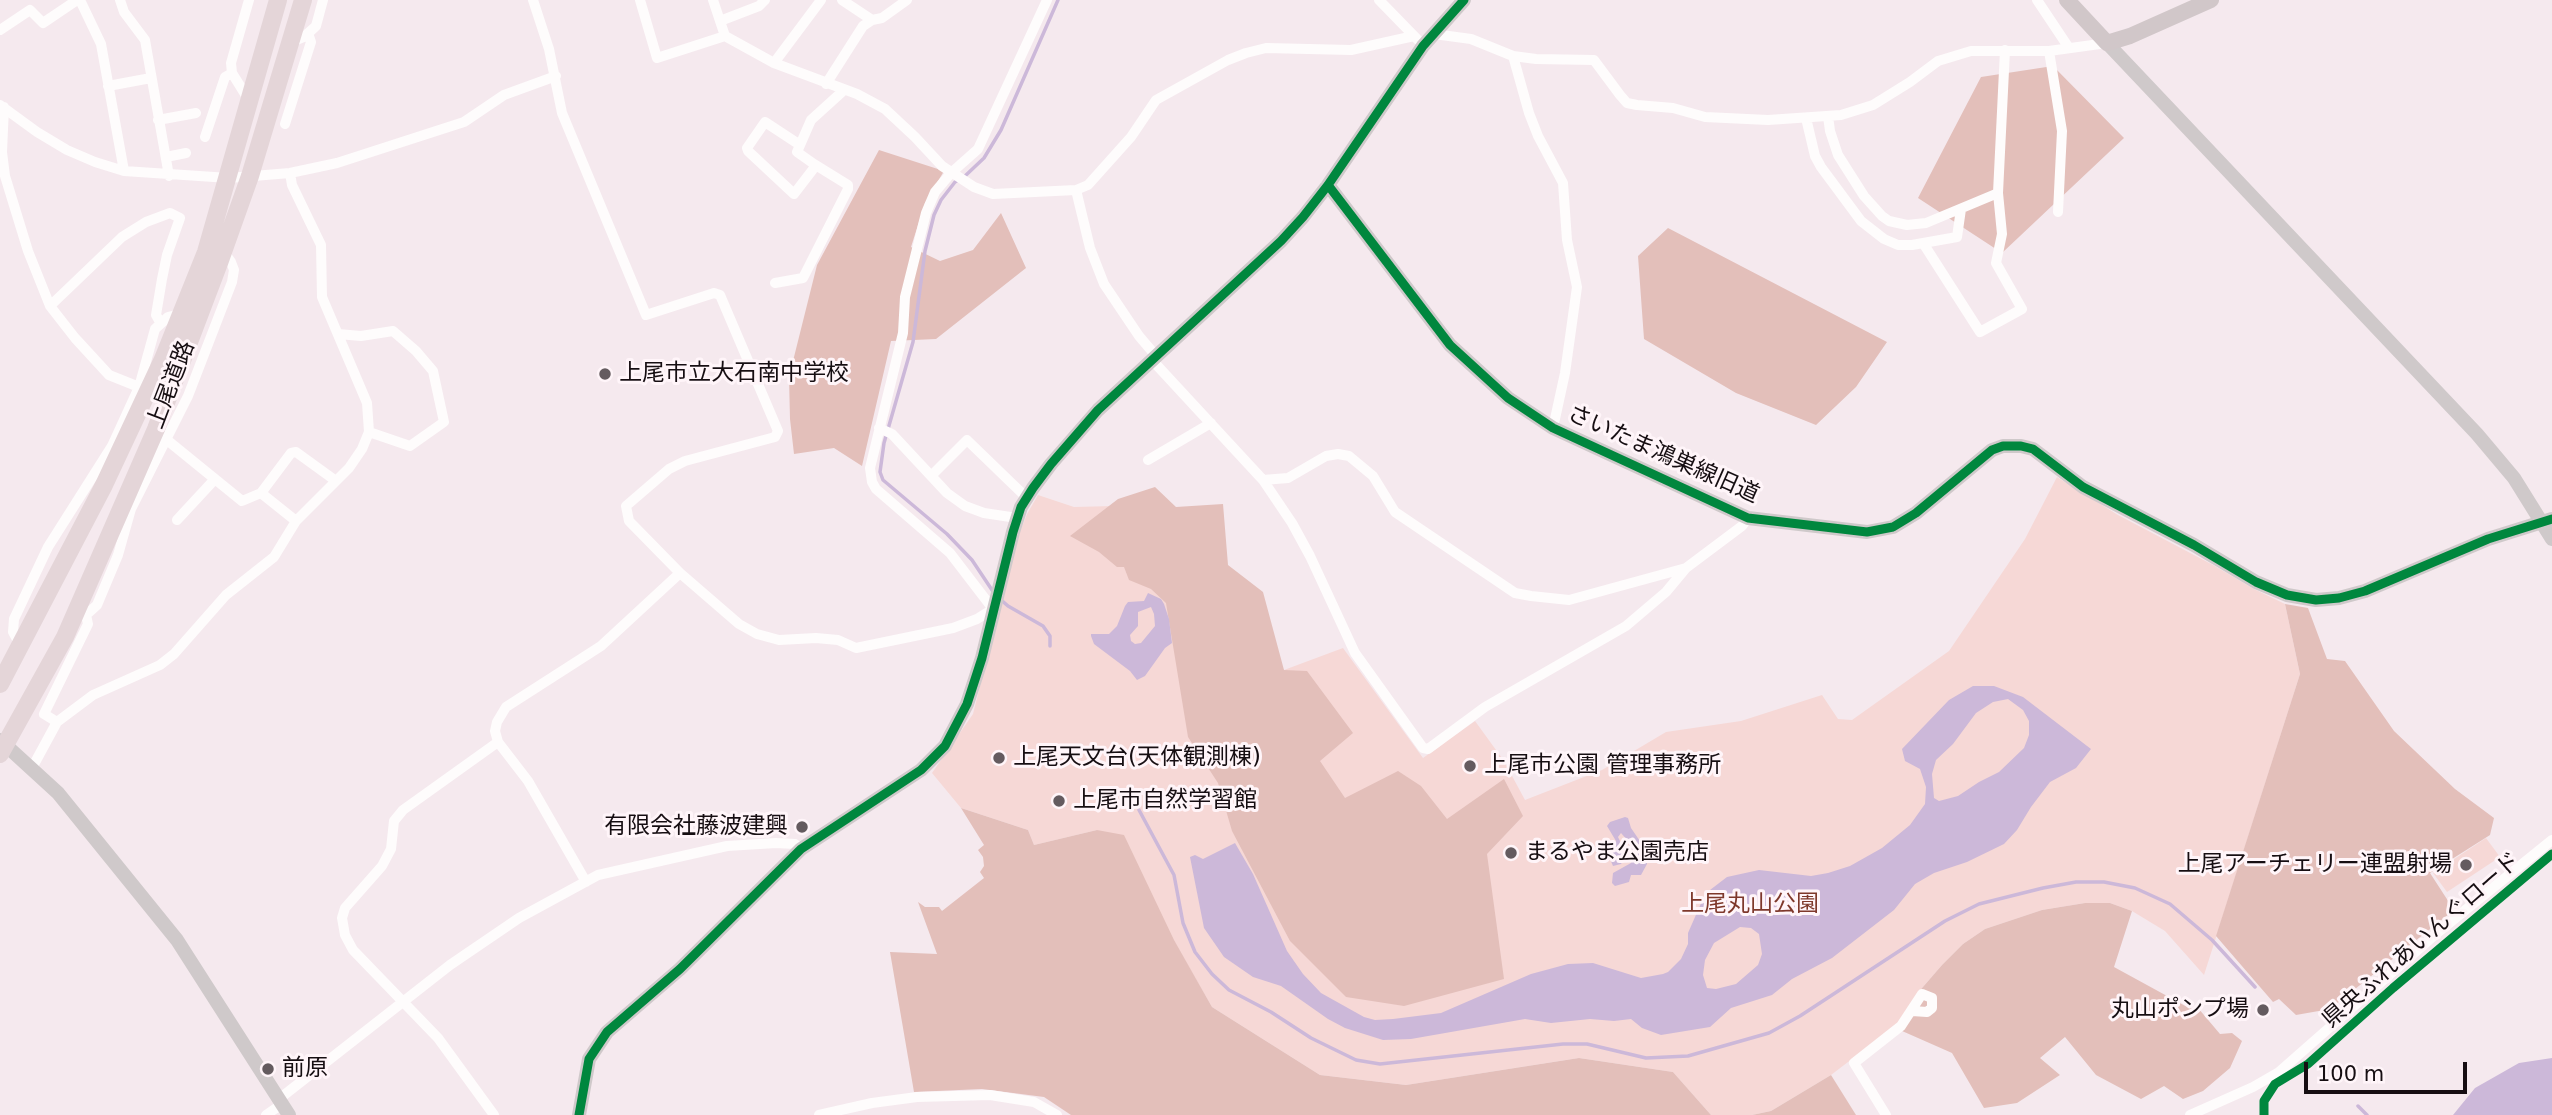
<!DOCTYPE html>
<html>
<head>
<meta charset="utf-8">
<style>
	body { margin:0 }
	#map { position:relative; width:2552px; height:1115px; overflow:hidden; background:#f5e9ee; font-family:"DejaVu Sans",sans-serif }
	canvas { display:block }
	.scale { position:absolute; left:2304px; top:1062px; width:163px; height:32px; box-sizing:border-box; border:4px solid #160e12; border-top:0; padding-left:9px; font-size:21px; line-height:24px; white-space:nowrap; color:#160e12; -webkit-text-stroke:5px #fff5f9; paint-order:stroke }
</style>
</head>
<body>
<div id="map">
<canvas width="2552" height="1115"></canvas>
<div class="scale">100 m</div>
</div>
<script>
const ctx = document.querySelector('canvas').getContext('2d');
ctx.lineJoin = 'round';
function fillPath(path, color) {
  ctx.fillStyle = color;
  ctx.fill(path, 'evenodd');
}
function shape(rows) {
  const path = new Path2D();
  for (const r of rows) {
    path.moveTo(r[0], r[1]);
    for (let i = 2; i < r.length; i += 2) path.lineTo(r[i], r[i + 1]);
  }
  return path;
}
function stroke(path, color, width, dash) {
  ctx.strokeStyle = color;
  ctx.lineWidth = width;
  ctx.lineCap = dash ? 'butt' : 'round';
  ctx.setLineDash(dash || []);
  ctx.stroke(path);
}
function drawText(font, color, halo, rows, align = 'center') {
  ctx.font = font + ' "DejaVu Sans","Noto Sans JP",sans-serif';
  ctx.lineWidth = 6;
  ctx.setLineDash([]);
  ctx.textBaseline = 'middle';
  ctx.strokeStyle = halo;
  ctx.fillStyle = color;
  for (const [text, x, y, turn = 0] of rows) {
    ctx.save();
    ctx.translate(x, y);
    ctx.rotate((+turn || 0) * Math.PI / 180);
    ctx.textAlign = isNaN(turn) ? turn : align;
    if (halo) ctx.strokeText(text, 0, 0);
    ctx.fillText(text, 0, 0);
    ctx.restore();
  }
}
const green = shape([
	[2057,477,2118,515,2213,565,2254,589,2285,604,2300,674,2204,975,2165,931,2132,911,2110,903,2085,903,2042,910,1985,929,1963,944,1942,965,1916,995,1899,1023,1831,1075,1771,1111,1752,1115,1711,1115,1673,1072,1579,1058,1406,1085,1320,1075,1212,1007,1172,938,1097,830,1034,845,1028,830,961,808,932,773,973,714,1016,542,1027,514,1038,495,1074,507,1114,506,1284,670,1343,648,1423,758,1475,721,1504,761,1525,800,1602,770,1666,732,1741,721,1822,695,1838,719,1852,720,1949,651,2025,539],
	[2486,838,2500,857,2447,892,2433,873]
]);
const forest = shape([
	[2053,66,2124,138,2002,253,1918,198,1981,77],
	[879,150,944,171,925,203,911,247,940,261,973,250,1001,213,1026,268,936,339,891,341,862,466,834,448,794,454,790,419,789,377,817,265],
	[1668,228,1887,342,1856,387,1816,425,1736,393,1644,339,1638,256],
	[1155,487,1176,507,1223,504,1228,565,1263,592,1284,670,1307,671,1353,733,1320,761,1345,798,1398,771,1421,786,1447,819,1504,779,1523,816,1487,854,1504,979,1404,1006,1346,997,1290,941,1232,831,1218,783,1188,737,1166,603,1151,589,1129,580,1124,567,1117,567,1099,552,1070,536,1118,499],
	[2285,604,2308,608,2327,659,2345,661,2394,731,2455,789,2494,818,2490,835,2430,873,2454,910,2330,1009,2296,1015,2279,999,2273,1002,2216,936,2300,674],
	[961,808,1028,830,1034,845,1097,830,1124,835,1174,940,1212,1007,1320,1075,1406,1085,1579,1058,1673,1072,1711,1115,1071,1115,1044,1097,982,1089,914,1092,890,952,937,954,918,902,925,907,939,907,942,911,984,878,980,872,984,866,983,857,978,850,984,845],
	[2085,903,2110,903,2132,911,2114,967,2189,1008,2198,1008,2220,1034,2232,1033,2242,1041,2230,1068,2203,1091,2183,1099,2164,1086,2141,1099,2096,1075,2065,1037,2040,1058,2060,1075,2017,1103,1984,1108,1952,1053,1893,1027,1899,1023,1916,995,1942,965,1963,944,1985,929,2042,910],
	[1831,1075,1856,1115,1752,1115,1771,1111]
]);
const water = shape([
	[1148,593,1161,599,1164,604,1169,619,1172,643,1165,648,1145,676,1137,680,1130,671,1094,644,1091,636,1091,634,1109,634,1117,626,1125,606,1128,602,1144,601],
	[1151,607,1154,614,1155,626,1141,643,1135,644,1131,641,1130,635,1138,626,1138,612],
	[1973,686,1994,686,2023,697,2091,749,2076,768,2050,782,2031,807,2017,830,2004,844,1967,862,1934,873,1915,884,1894,910,1832,958,1792,979,1772,995,1731,1008,1710,1027,1661,1035,1642,1028,1631,1019,1614,1021,1590,1019,1551,1023,1525,1019,1411,1039,1383,1040,1345,1028,1328,1019,1281,986,1253,977,1224,957,1204,928,1190,857,1195,855,1203,859,1235,843,1253,874,1287,951,1303,974,1321,993,1364,1017,1375,1020,1393,1019,1441,1013,1531,974,1568,964,1593,963,1641,978,1663,974,1668,972,1681,959,1688,944,1688,933,1702,901,1710,890,1727,877,1759,870,1811,876,1828,873,1850,866,1882,848,1910,825,1925,804,1926,787,1920,769,1905,761,1902,749,1949,700],
	[2008,699,2023,710,2029,721,2029,735,2024,748,1999,772,1979,782,1958,796,1939,801,1934,798,1932,774,1936,760,1953,744,1976,713,1993,702],
	[1740,927,1751,928,1759,934,1762,954,1758,965,1736,984,1716,989,1707,988,1703,975,1705,960,1714,943],
	[1625,817,1628,818,1631,828,1644,847,1647,864,1641,875,1631,875,1629,882,1615,886,1612,883,1613,873,1631,863,1634,855,1628,841,1621,833,1618,837,1621,843,1617,846,1617,849,1630,855,1630,857,1629,861,1624,859,1621,864,1613,866,1610,859,1616,841,1607,826,1610,822],
	[2552,1058,2552,1115,2453,1115,2475,1088,2519,1063]
]);
const stream = shape([
	[994,593,972,560,947,534,883,480,880,472,884,443,913,342,925,251,934,215,941,200,955,182,965,176,984,158,1001,130,1058,0],
	[1000,599,1008,606,1043,626,1050,636,1050,646],
	[1139,810,1174,875,1183,923,1195,952,1212,974,1229,990,1271,1012,1311,1038,1356,1060,1380,1064,1563,1044,1587,1044,1646,1058,1688,1056,1769,1033,1800,1016,1945,921,1979,904,2043,888,2076,882,2104,882,2135,888,2170,904,2212,940,2255,987],
	[2358,1106,2367,1115]
]);
const street = shape([
	[80,0,101,44,124,171],
	[120,0,124,12,145,40,169,176],
	[249,0,231,63,232,73,250,102],
	[533,0,549,49,562,113,646,315,714,293,720,295,778,431,775,437,685,461,669,469,626,506,629,521,680,573,739,624,757,634,779,640,816,638,838,640,856,648,953,628,977,619,993,609,950,553,876,489,872,482,870,468,903,333,905,297,926,213,935,192,951,173,978,149,1047,0],
	[640,0,657,58,725,36,774,63,857,94,885,109,915,137,942,166,974,187,993,194,1076,190,1088,185,1131,137,1156,100,1228,60,1246,53,1266,48,1351,50,1414,36],
	[713,0,725,36],
	[842,0,872,20],
	[1379,0,1418,40],
	[2037,0,2069,48],
	[720,21,759,6,765,0],
	[0,30,30,10,43,23,77,0],
	[1434,34,1471,39,1513,56,1536,59,1594,60,1620,95,1627,103,1637,105,1673,108,1705,117,1768,120,1841,115,1873,105,1910,82,1938,61,1971,51,2049,51,2107,43],
	[292,42,304,37,316,26,323,0],
	[2049,51,2062,131,2058,212],
	[1513,56,1529,113,1538,136,1563,183,1567,240,1577,287,1565,373,1553,428],
	[774,63,821,0],
	[826,84,863,26,872,20,882,18,907,0],
	[108,86,151,78],
	[0,105,37,132,67,150,95,162,124,171,229,178,290,173,337,163,464,122,504,95,556,76],
	[0,108,4,107,2,152,5,176,28,251,50,306,75,338,109,375,139,387],
	[1828,116,1830,131,1838,155,1864,196,1882,216,1889,221,1907,225,1926,223,1998,193],
	[1806,118,1815,156,1821,167,1861,221,1884,239,1898,245,1912,245,1957,237,1961,209],
	[158,120,196,113],
	[285,124,311,42,308,33],
	[205,137,225,77,232,73],
	[800,145,765,122,747,148,748,151,794,194,814,168,814,164,797,152,811,120,843,91],
	[166,157,186,153],
	[1076,190,1090,248,1104,284,1139,336,1156,356],
	[1923,243,1980,332,2022,309,1996,263,2002,234,1998,193,2005,50],
	[775,283,803,278,848,189,848,185,814,164],
	[50,306,122,237,146,222,170,213,180,218,167,255,162,279,156,315,160,322],
	[338,334,361,336,393,331,416,351,433,371,444,422,410,446,369,432],
	[1152,360,1263,480,1292,523,1310,556,1355,653,1423,748,1428,749,1485,707,1626,626,1666,592,1686,568,1742,526,1748,518],
	[879,428,892,434,947,493,965,506,984,513,1017,518],
	[167,440,242,501,261,493,291,453,296,452,336,481],
	[1148,460,1211,423],
	[931,476,967,440,1027,498],
	[1263,480,1288,478,1326,456,1338,454,1349,456,1373,476,1395,512,1515,593,1531,596,1569,600,1686,568],
	[261,493,296,521],
	[177,520,215,479],
	[75,615,86,615,97,605,118,555,131,509,188,396,232,282,234,270,231,262,223,251],
	[20,645,13,632,14,619,48,547,112,446,139,387,155,329,168,317,180,314],
	[57,722,44,714,88,624,86,615],
	[32,768,57,722,93,695,160,665,174,654,226,595,274,557,296,521,349,468,362,449,369,432,367,403,322,297,321,245,292,185,290,173],
	[586,882,528,781,498,742,495,731,497,722,506,707,601,646,680,573],
	[279,1099,450,965,519,918,598,875,727,846,776,843,795,844,801,849],
	[266,1115,282,1104],
	[494,1115,438,1038,353,950,345,935,342,918,345,908,382,866,391,849,394,821,403,810,498,742],
	[819,1115,872,1103,917,1097,990,1095,1034,1102,1057,1115],
	[1886,1115,1854,1063,1901,1026,1922,994,1932,998,1932,1008,1927,1012,1912,1011],
	[2190,1115,2253,1087,2279,1072,2437,933,2552,840]
]);
const secondary = shape([
	[2107,43,2477,434,2514,478,2552,539],
	[1328,185,1450,345,1508,398,1553,428,1748,518,1867,532,1893,527,1916,513,1992,450,2003,446,2021,446,2033,449,2083,487,2194,545,2256,582,2287,595,2316,600,2339,598,2365,591,2488,539,2552,519],
	[0,740,58,793,177,940,289,1115],
	[579,1115,589,1059,607,1032,680,969,801,849,921,770,945,746,967,704,982,658,1013,532,1021,507,1033,488,1051,464,1098,410,1281,241,1303,217,1328,185,1423,46,1464,0]
]);
const primary = shape([
	[2067,0,2107,43,2130,36,2211,0]
]);
const highway = shape([
	[0,684,104,485,163,359,206,252,278,0],
	[0,754,65,637,156,429,219,263,250,176,303,0]
]);
const cycleway = shape([
	[1328,185,1450,345,1508,398,1553,428,1748,518,1867,532,1893,527,1916,513,1992,450,2003,446,2021,446,2033,449,2083,487,2194,545,2256,582,2287,595,2316,600,2339,598,2365,591,2488,539,2552,519],
	[579,1115,589,1059,607,1032,680,969,801,849,921,770,945,746,967,704,982,658,1013,532,1021,507,1033,488,1051,464,1098,410,1281,241,1303,217,1328,185,1423,46,1464,0],
	[2264,1115,2264,1101,2275,1084,2308,1064,2393,988,2552,854]
]);
const markers = [
	[605,374,7,"#645b5f"],
	[999,758,7,"#645b5f"],
	[1470,766,7,"#645b5f"],
	[1059,801,7,"#645b5f"],
	[802,827,7,"#645b5f"],
	[1511,853,7,"#645b5f"],
	[2466,865,7,"#645b5f"],
	[2263,1010,7,"#645b5f"],
	[268,1069,7,"#645b5f"]
];
const poiNames = [
	["上尾市立大石南中学校",619,374],
	["上尾天文台(天体観測棟)",1013,758],
	["上尾市公園 管理事務所",1484,766],
	["上尾市自然学習館",1073,801],
	["有限会社藤波建興",788,827,"right"],
	["まるやま公園売店",1525,853],
	["上尾アーチェリー連盟射場",2452,865,"right"],
	["丸山ポンプ場",2249,1010,"right"],
	["前原",282,1069]
];
const streetNames = [
	["上尾道路",172,385,-69],
	["さいたま鴻巣線旧道",1663,455,24],
	["県央ふれあいんぐロード",2422,941,-41]
];
const parkNames = [
	["上尾丸山公園",1750,905]
];
fillPath(green, '#f6d8d6');
fillPath(forest, '#e3bfba');
fillPath(water, '#ccb8d9');
stroke(stream, '#ccb8d9', 3.5);
stroke(street, '#fefcfc', 10);
stroke(secondary, '#cfc9ca', 14);
stroke(primary, '#d1c7c9', 16);
stroke(highway, '#e4d5d8', 18);
stroke(cycleway, '#00873e', 9);
for (const [x, y, r, color] of markers) {
  const dot = new Path2D();
  dot.arc(x, y, r, 0, 2 * Math.PI);
  ctx.fillStyle = color;
  ctx.fill(dot);
  stroke(dot, '#fff5f9', 2.5);
}
drawText('23px', '#160e12', '#fff5f9', poiNames, 'left');
drawText('23px', '#160e12', '#fff5f9', streetNames);
drawText('23px', '#7e382b', '#fff5f9', parkNames);
</script>
</body>
</html>
